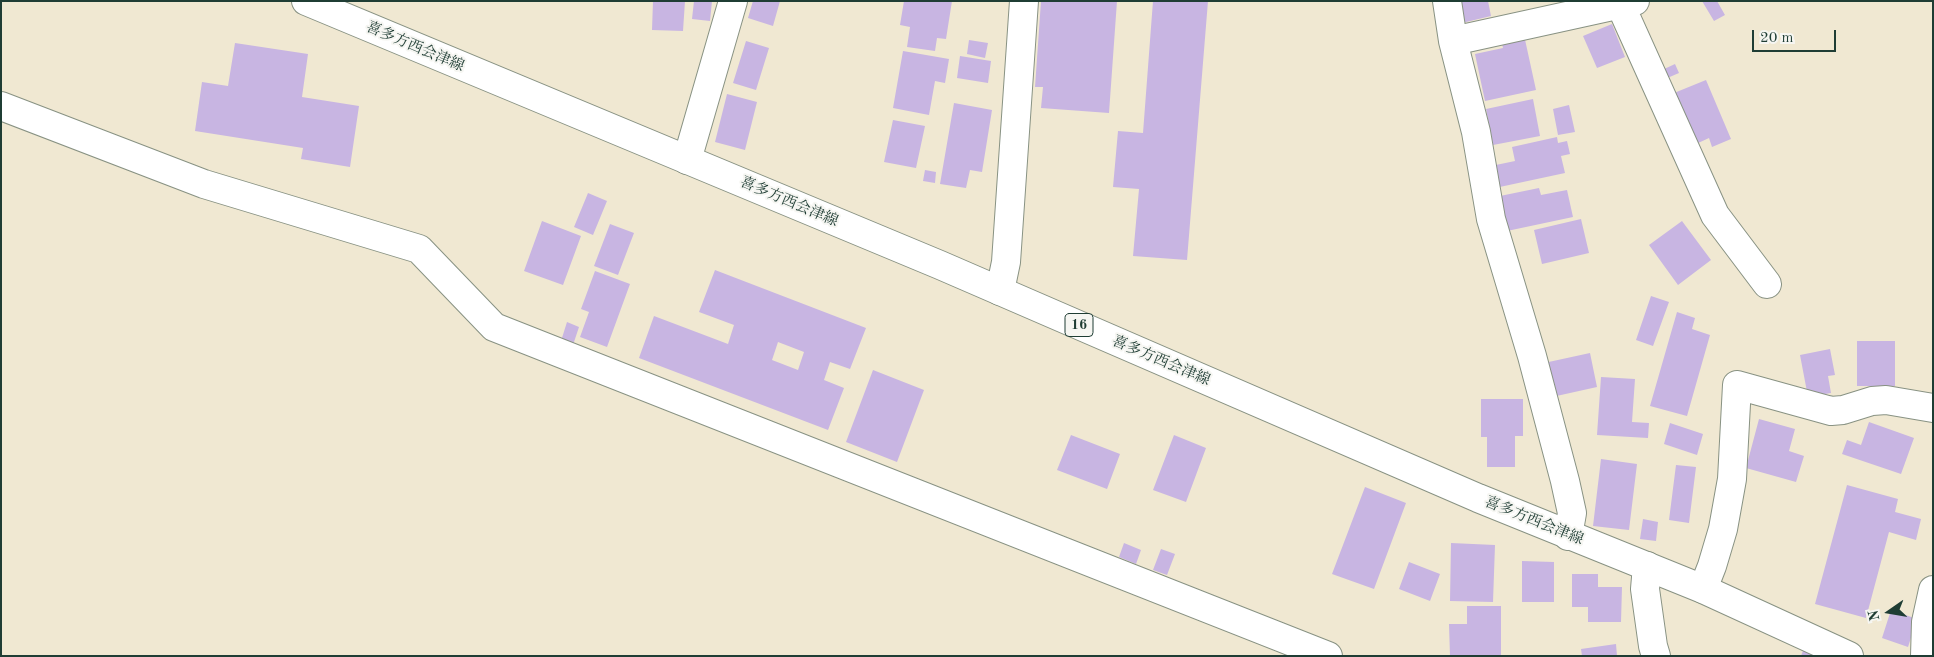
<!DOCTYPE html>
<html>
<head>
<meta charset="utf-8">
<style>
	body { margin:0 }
	#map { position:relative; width:1934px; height:657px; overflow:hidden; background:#f0e8d2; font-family:"Old Standard TT",serif }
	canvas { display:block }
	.frame { position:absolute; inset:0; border:2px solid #1f3d34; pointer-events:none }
	.north { position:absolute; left:1864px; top:587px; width:50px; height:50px; -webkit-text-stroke:4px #f6f6f2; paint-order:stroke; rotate:257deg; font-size:14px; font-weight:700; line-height:20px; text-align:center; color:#1f3d34 }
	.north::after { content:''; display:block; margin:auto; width:18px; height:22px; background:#1f3d34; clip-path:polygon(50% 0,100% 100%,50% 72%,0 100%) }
	.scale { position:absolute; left:1752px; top:30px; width:84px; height:22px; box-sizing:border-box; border:2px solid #1f3d34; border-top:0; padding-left:6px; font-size:15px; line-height:18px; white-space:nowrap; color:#1f3d34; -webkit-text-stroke:4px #f6f6f2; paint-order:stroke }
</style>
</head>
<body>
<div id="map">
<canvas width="1934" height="657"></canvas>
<div class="frame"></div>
<div class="north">N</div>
<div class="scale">20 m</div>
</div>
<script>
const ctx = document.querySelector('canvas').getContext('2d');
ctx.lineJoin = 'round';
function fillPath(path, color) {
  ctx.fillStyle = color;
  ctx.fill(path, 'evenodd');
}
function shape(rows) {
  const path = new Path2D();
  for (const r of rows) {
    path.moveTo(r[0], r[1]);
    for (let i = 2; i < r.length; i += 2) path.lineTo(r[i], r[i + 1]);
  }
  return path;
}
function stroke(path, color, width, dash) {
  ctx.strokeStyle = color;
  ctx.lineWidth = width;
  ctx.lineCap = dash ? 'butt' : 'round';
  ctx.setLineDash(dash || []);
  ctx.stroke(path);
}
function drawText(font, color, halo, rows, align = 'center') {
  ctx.font = font + ' "Old Standard TT","Noto Serif JP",serif';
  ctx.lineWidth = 4;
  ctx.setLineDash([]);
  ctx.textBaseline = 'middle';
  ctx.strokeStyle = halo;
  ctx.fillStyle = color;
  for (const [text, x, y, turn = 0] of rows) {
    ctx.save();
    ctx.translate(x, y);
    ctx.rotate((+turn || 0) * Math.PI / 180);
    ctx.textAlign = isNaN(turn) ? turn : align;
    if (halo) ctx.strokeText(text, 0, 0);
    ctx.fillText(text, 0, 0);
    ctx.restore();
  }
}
const building = shape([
	[653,1,685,1,683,31,652,30],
	[694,1,712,1,710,21,692,19],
	[753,1,780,1,773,26,748,18],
	[904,1,952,1,946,39,937,38,935,51,907,47,910,27,900,25],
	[1041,1,1117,1,1109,113,1041,108,1043,87,1035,87],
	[1153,1,1208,1,1187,260,1133,256,1139,189,1113,187,1118,131,1143,133],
	[1457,1,1488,1,1491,16,1462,23],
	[1702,1,1717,1,1725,15,1714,21],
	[1612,24,1625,57,1597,68,1583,36],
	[1524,35,1536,90,1485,101,1475,54,1503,48,1501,39],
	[969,40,988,43,985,58,967,54],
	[746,41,769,48,756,90,733,83],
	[235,43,308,54,302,97,359,106,350,167,301,159,303,148,195,131,202,82,228,86],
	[903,51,949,59,945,83,935,81,929,115,893,108],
	[960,56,991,61,988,83,957,78],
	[1675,64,1679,73,1665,79,1662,70],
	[1706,80,1731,139,1712,147,1709,138,1696,144,1674,93],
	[727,94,757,102,745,150,715,142],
	[1533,99,1540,136,1493,145,1486,109],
	[954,103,992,110,982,172,970,170,966,188,940,184],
	[1569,105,1575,132,1558,135,1553,109],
	[893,120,925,126,916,168,884,162],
	[1557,137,1558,143,1567,141,1570,154,1561,156,1565,173,1495,188,1491,166,1515,161,1512,147],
	[925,170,936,172,935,183,923,181],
	[1539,188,1541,195,1567,190,1573,217,1507,231,1500,196],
	[588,193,607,201,593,235,574,227],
	[1581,219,1589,253,1542,264,1534,230],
	[542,221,581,236,563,285,524,271],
	[1682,221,1711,260,1678,285,1649,245],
	[610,224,634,233,618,275,594,266],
	[715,270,866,328,850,369,830,362,824,380,844,388,828,430,639,358,654,316,728,344,734,325,699,312],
	[778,342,804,352,798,370,772,360],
	[595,271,630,284,607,347,580,337,589,312,581,309],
	[1651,296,1669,302,1653,346,1636,340],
	[1677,312,1695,318,1692,329,1710,335,1687,416,1650,406],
	[567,322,579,327,573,345,561,341],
	[1857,341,1895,341,1895,386,1857,386],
	[1830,349,1835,375,1828,376,1831,393,1808,397,1800,355],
	[1590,353,1597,387,1552,397,1544,363],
	[873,370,924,390,897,462,846,442],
	[1601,377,1635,379,1632,422,1649,423,1648,438,1597,435],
	[1481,399,1523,399,1523,436,1515,436,1515,467,1487,467,1487,437,1481,437],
	[1759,419,1795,429,1789,451,1804,456,1796,482,1746,468],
	[1869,422,1914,438,1901,474,1842,454,1847,440,1861,445],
	[1670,423,1703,434,1697,455,1664,444],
	[1071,435,1120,454,1107,489,1057,470],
	[1174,435,1206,448,1186,502,1153,490],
	[1601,459,1637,464,1629,530,1593,526],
	[1676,465,1696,467,1689,523,1669,520],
	[1847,485,1898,499,1895,512,1921,519,1916,540,1889,532,1866,618,1815,604],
	[1365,487,1406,503,1374,589,1332,574],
	[1643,519,1658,522,1656,541,1640,539],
	[1124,543,1141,550,1136,564,1119,557],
	[1451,543,1495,545,1493,602,1450,601],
	[1161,549,1175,554,1167,575,1153,570],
	[1522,561,1554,562,1554,602,1522,602],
	[1409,562,1440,574,1430,601,1399,589],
	[1572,574,1598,574,1598,587,1622,587,1621,622,1588,622,1588,607,1572,607],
	[1467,606,1501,606,1501,656,1450,656,1449,624,1467,624],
	[1891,610,1917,619,1908,647,1882,638],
	[1616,644,1617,656,1582,656,1581,649],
	[1804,648,1822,656,1801,656]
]);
const minor = shape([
	[1447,1,1453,41,1476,132,1491,219,1532,356,1565,481,1572,513,1568,536],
	[1620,4,1715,215,1767,284],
	[1453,41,1635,1],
	[1,106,204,184,419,249,494,327,1328,656],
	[687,160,733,1],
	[1000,291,1006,262,1024,1],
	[1647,566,1645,589,1653,646,1656,656],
	[1703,589,1712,566,1723,529,1732,479,1737,385,1831,411,1843,410,1872,401,1886,400,1933,408],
	[1925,656,1926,622,1933,590]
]);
const major = shape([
	[306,1,940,265,1478,498,1703,589,1849,656]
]);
const shields = [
	[1079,325,28]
];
const shieldNames = [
	["16",1079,325]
];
const streetNames = [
	["喜多方西会津線",415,47,23],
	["喜多方西会津線",789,202,23],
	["喜多方西会津線",1161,361,23],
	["喜多方西会津線",1534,521,22]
];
fillPath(building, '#c8b5e2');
stroke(minor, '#889283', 30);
stroke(major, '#889283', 30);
stroke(minor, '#fff', 28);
stroke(major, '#fff', 28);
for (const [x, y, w] of shields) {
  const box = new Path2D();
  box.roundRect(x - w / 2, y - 11.5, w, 23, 4);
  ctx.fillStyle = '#f6f6f2';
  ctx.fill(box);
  stroke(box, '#1f3d34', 1);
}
drawText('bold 14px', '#1f3d34', null, shieldNames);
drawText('15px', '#1f3d34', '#f6f6f2', streetNames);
</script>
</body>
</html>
